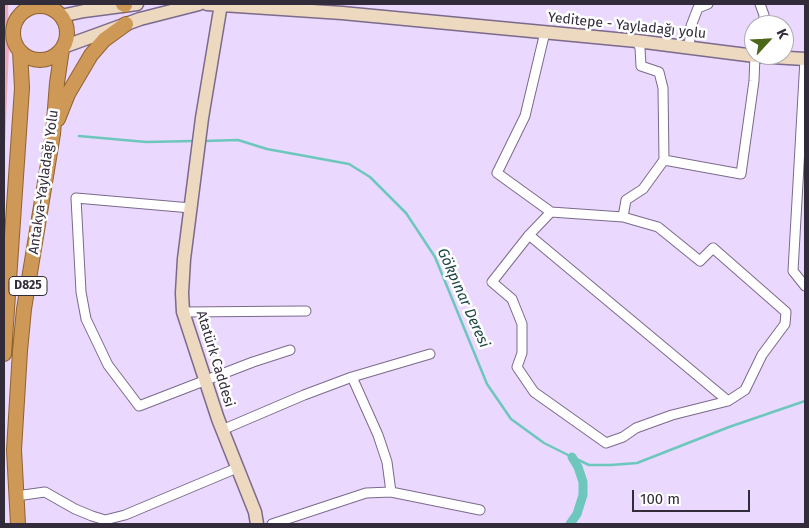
<!DOCTYPE html>
<html>
<head>
<meta charset="utf-8">
<style>
	body { margin:0 }
	#map { position:relative; width:809px; height:528px; overflow:hidden; background:#ead8fe; font-family:"Fira Sans",sans-serif }
	canvas { display:block }
	.frame { position:absolute; inset:0; border:5px solid #322b39; pointer-events:none }
	.north { position:absolute; left:744px; top:15px; width:50px; height:50px; box-sizing:border-box; background:#fff; border:1px solid #adaab0; border-radius:50%; rotate:65deg; font-size:14px; font-weight:700; line-height:20px; text-align:center; color:#322b39 }
	.north::after { content:''; display:block; margin:auto; width:18px; height:22px; background:#4c6719; clip-path:polygon(50% 0,100% 100%,50% 72%,0 100%) }
	.scale { position:absolute; left:632px; top:490px; width:118px; height:22px; box-sizing:border-box; border:2px solid #322b39; border-top:0; padding-left:6px; font-size:15px; line-height:18px; white-space:nowrap; color:#322b39; -webkit-text-stroke:4px #fff; paint-order:stroke }
</style>
</head>
<body>
<div id="map">
<canvas width="809" height="528"></canvas>
<div class="frame"></div>
<div class="north">K</div>
<div class="scale">100 m</div>
</div>
<script>
const ctx = document.querySelector('canvas').getContext('2d');
ctx.lineJoin = 'round';
function fillPath(path, color) {
  ctx.fillStyle = color;
  ctx.fill(path, 'evenodd');
}
function shape(rows) {
  const path = new Path2D();
  for (const r of rows) {
    if (r.length === 3) {
      path.moveTo(r[0] + r[2], r[1]);
      path.arc(r[0], r[1], r[2], 0, 2 * Math.PI);
      continue;
    }
    path.moveTo(r[0], r[1]);
    for (let i = 2; i < r.length; i += 2) path.lineTo(r[i], r[i + 1]);
  }
  return path;
}
function stroke(path, color, width, dash) {
  ctx.strokeStyle = color;
  ctx.lineWidth = width;
  ctx.lineCap = dash ? 'butt' : 'round';
  ctx.setLineDash(dash || []);
  ctx.stroke(path);
}
function drawText(font, color, halo, rows, align = 'center') {
  ctx.font = font + ' "Fira Sans",sans-serif';
  ctx.lineWidth = 5;
  ctx.setLineDash([]);
  ctx.textBaseline = 'middle';
  ctx.strokeStyle = halo;
  ctx.fillStyle = color;
  for (const [text, x, y, turn = 0] of rows) {
    ctx.save();
    ctx.translate(x, y);
    ctx.rotate((+turn || 0) * Math.PI / 180);
    ctx.textAlign = isNaN(turn) ? turn : align;
    if (halo) ctx.strokeText(text, 0, 0);
    ctx.fillText(text, 0, 0);
    ctx.restore();
  }
}
const green = shape([
	[4,4,8,4,9,47,4,171]
]);
const stream = shape([
	[79,136,146,142,194,141],
	[204,141,238,140,267,149,349,164,370,177,406,213,435,257,487,384,511,419,544,443,572,457,589,465,611,465,637,463,729,427,805,401]
]);
const canal = shape([
	[570,524,577,514,583,495,583,482,578,467,572,457]
]);
const minor = shape([
	[760,4,764,15,763,25],
	[545,32,525,116,497,173,551,212],
	[637,41,640,48,641,66,659,72,663,88,664,160],
	[689,48,691,26,698,8,708,4],
	[805,59,793,271,805,286],
	[191,208,76,198,81,292,86,319,108,365,139,406,253,362,290,350],
	[623,217,551,212,529,235,492,282,512,299,522,324,522,353,517,367,534,392,606,443,623,437,636,428,672,415,728,401,745,390,762,355,785,324,786,312,713,248,700,261,658,227,623,217,626,200,643,189,664,160,741,174,754,81,755,55],
	[529,235,728,401],
	[183,312,306,311],
	[352,377,378,435,387,462,391,492],
	[222,430,304,395,352,377,430,354],
	[16,496,45,492,75,509,92,516,105,520,125,515,237,468],
	[272,524,366,493,391,492,480,510]
]);
const secondary = shape([
	[207,4,342,13,637,41,755,56,805,59],
	[221,4,202,118,184,259,182,293,183,312,218,419,255,512,257,524],
	[61,16,84,11,137,4],
	[63,47,140,19,199,4]
]);
const trunk = shape([
	[123,4,125,5],
	[40,33,27],
	[58,119,68,94,91,55,104,40,126,24],
	[4,354,22,88,20,51],
	[18,524,14,450,20,351,24,309,53,134,57,83,62,49]
]);
const shields = [
	[28,286,38]
];
const shieldNames = [
	["D825",28,286]
];
const streetNames = [
	["Yeditepe - Yayladağı yolu",627,26,6],
	["Antakya-Yayladağı Yolu",44,182,-82],
	["Atatürk Caddesi",215,359,73]
];
const waterNames = [
	["Gökpınar Deresi",463,298,66]
];
fillPath(green, '#eea7b4');
stroke(stream, '#6dc7bd', 2.5);
stroke(canal, '#6dc7bd', 9);
stroke(minor, '#7b6a8c', 11);
stroke(secondary, '#7b6a8c', 15);
stroke(trunk, '#906131', 16);
stroke(minor, '#fff', 9);
stroke(secondary, '#edd8c0', 12);
stroke(trunk, '#ce9856', 14);
for (const [x, y, w] of shields) {
  const box = new Path2D();
  box.roundRect(x - w / 2, y - 9.5, w, 19, 4);
  ctx.fillStyle = '#fff';
  ctx.fill(box);
  stroke(box, '#322b39', 1);
}
drawText('bold 12px', '#322b39', null, shieldNames);
drawText('14px', '#322b39', '#fff', streetNames);
drawText('italic 15px', '#1d4743', '#fff', waterNames);
</script>
</body>
</html>
